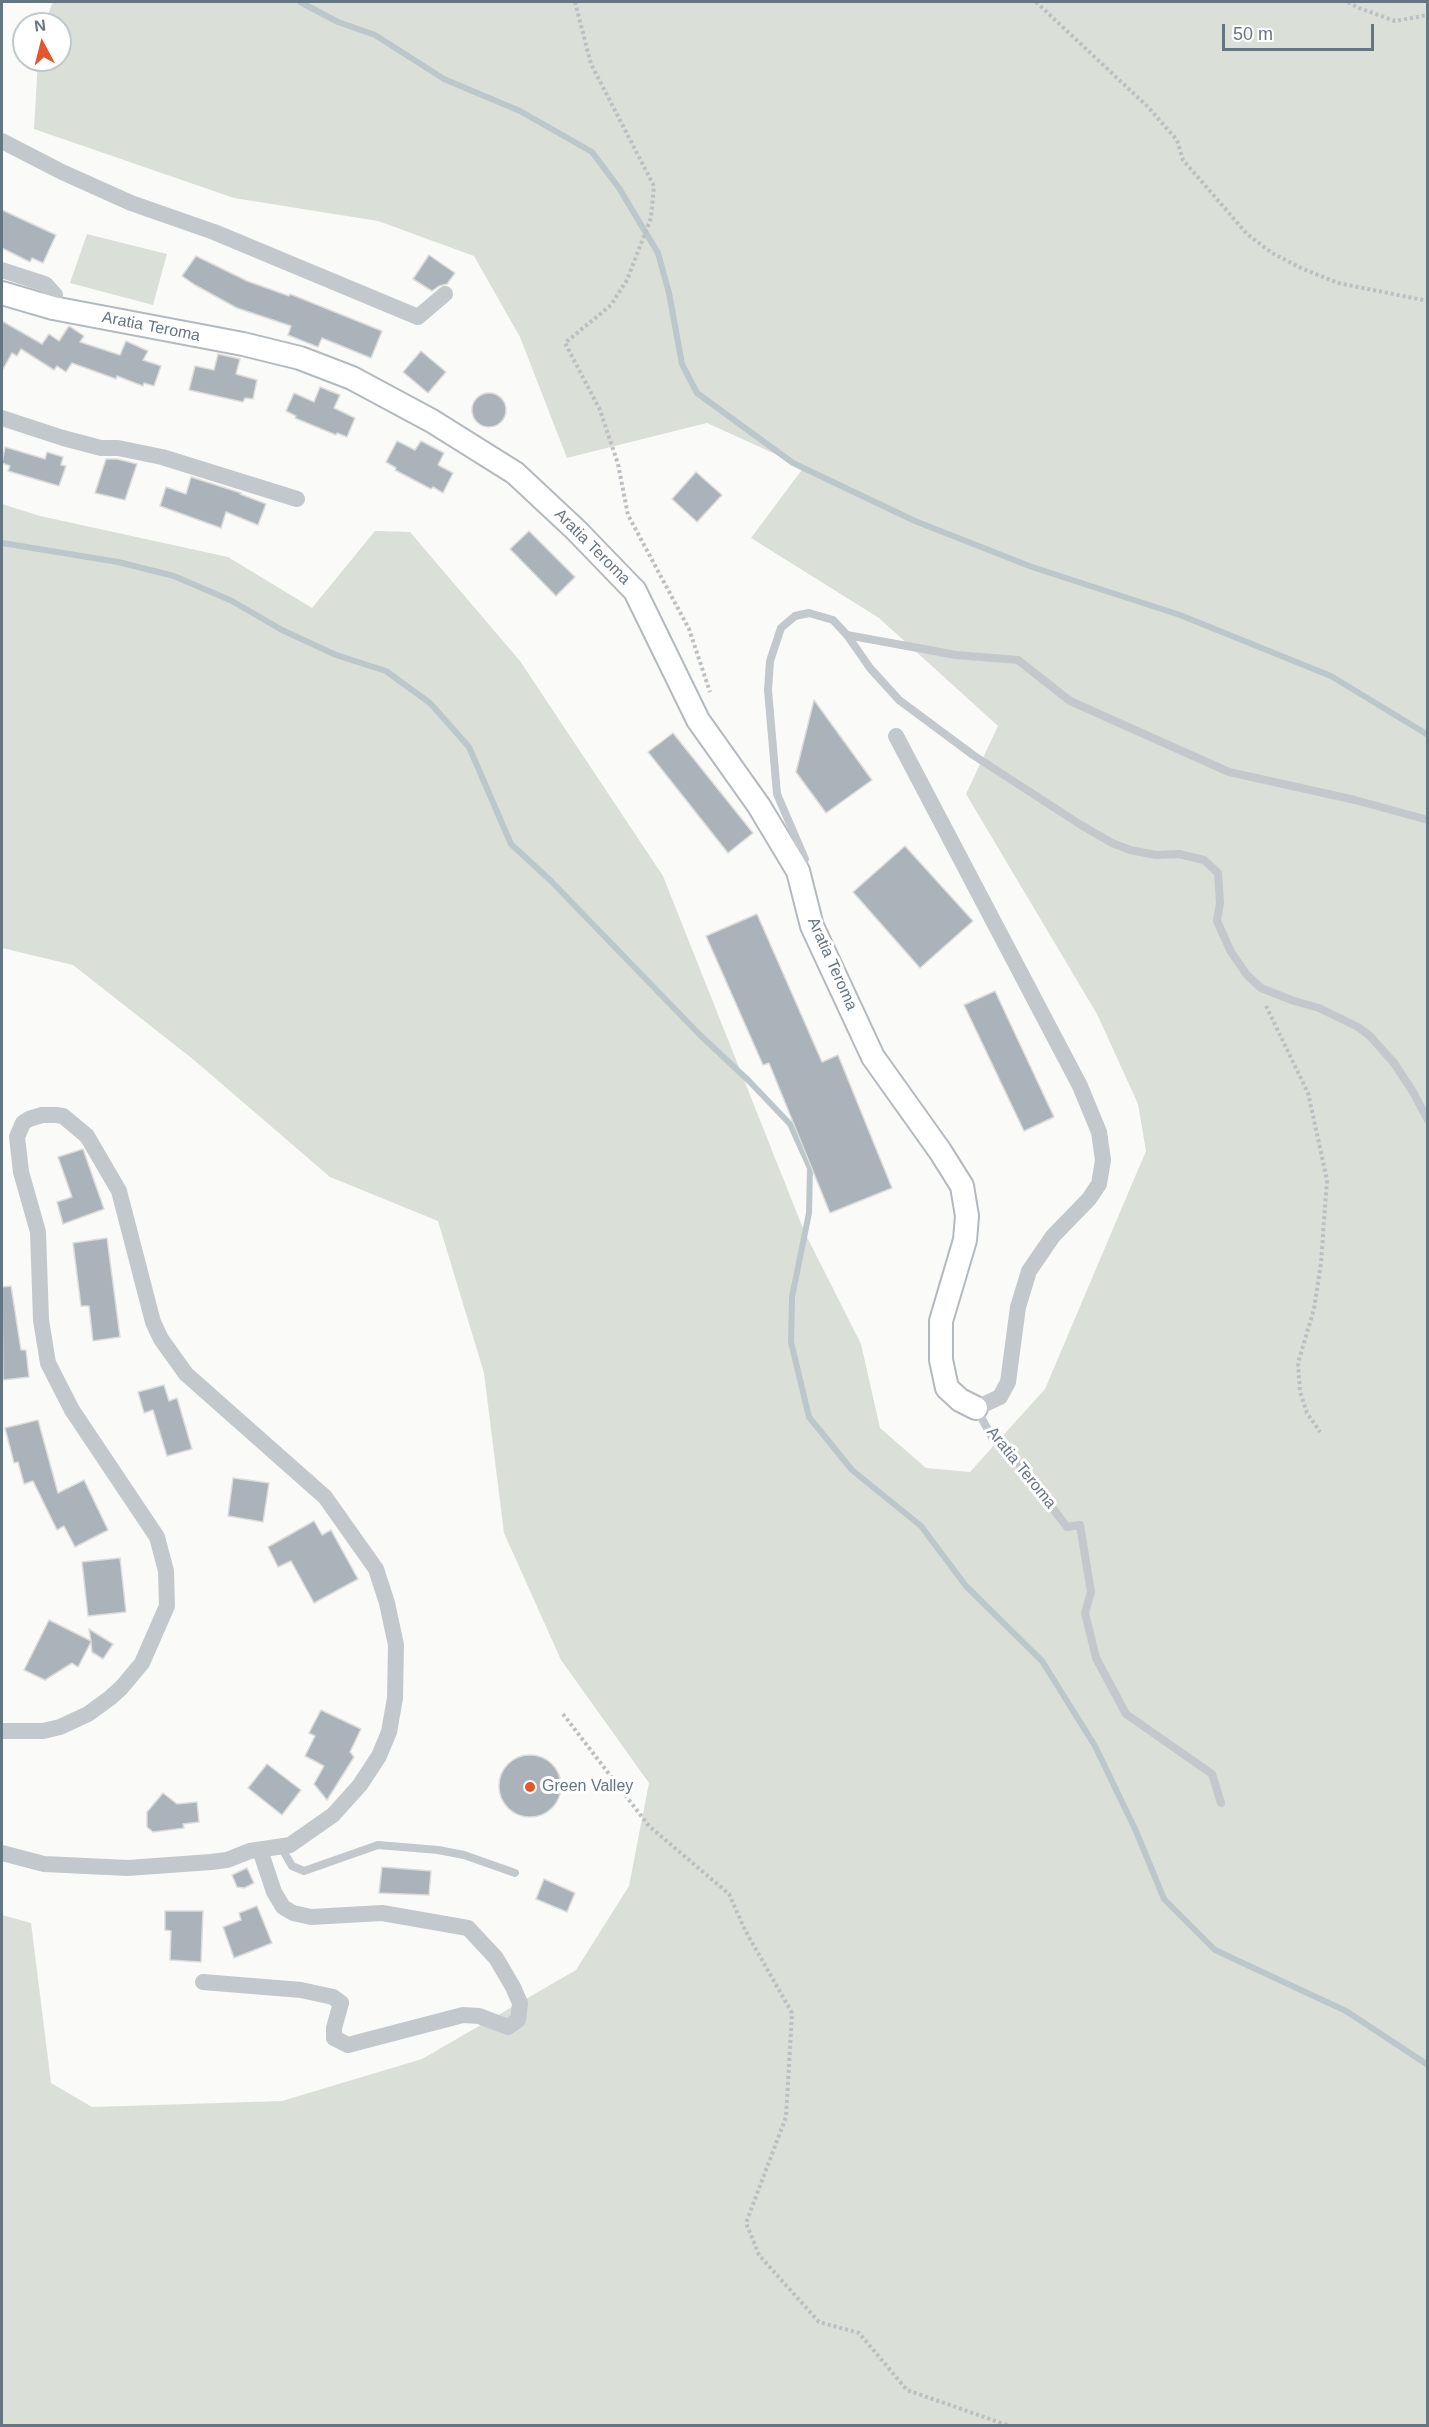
<!DOCTYPE html>
<html>
<head>
<meta charset="utf-8">
<style>
	body { margin:0 }
	#map { position:relative; width:1429px; height:2427px; overflow:hidden; background:#fafaf8; font-family:Arial,sans-serif }
	canvas { display:block }
	.frame { position:absolute; inset:0; border:3px solid #657683; pointer-events:none }
	.north { position:absolute; left:12px; top:12px; width:60px; height:60px; box-sizing:border-box; background:#fff; border:2px solid #c1c8cd; border-radius:50%; rotate:353deg; font-size:16px; font-weight:700; line-height:24px; text-align:center; color:#657683 }
	.north::after { content:''; display:block; margin:auto; width:21px; height:27px; background:#e4572e; clip-path:polygon(50% 0,100% 100%,50% 72%,0 100%) }
	.scale { position:absolute; left:1222px; top:24px; width:152px; height:27px; box-sizing:border-box; border:3px solid #657683; border-top:0; padding-left:8px; font-size:18px; line-height:21px; white-space:nowrap; color:#657683; -webkit-text-stroke:4px #fff; paint-order:stroke }
</style>
</head>
<body>
<div id="map">
<canvas width="1429" height="2427"></canvas>
<div class="frame"></div>
<div class="north">N</div>
<div class="scale">50 m</div>
</div>
<script>
const ctx = document.querySelector('canvas').getContext('2d');
ctx.lineJoin = 'round';
function fillPath(path, color) {
  ctx.fillStyle = color;
  ctx.fill(path, 'evenodd');
}
function shape(rows) {
  const path = new Path2D();
  for (const r of rows) {
    if (r.length === 3) {
      path.moveTo(r[0] + r[2], r[1]);
      path.arc(r[0], r[1], r[2], 0, 2 * Math.PI);
      continue;
    }
    path.moveTo(r[0], r[1]);
    for (let i = 2; i < r.length; i += 2) path.lineTo(r[i], r[i + 1]);
  }
  return path;
}
function stroke(path, color, width, dash) {
  ctx.strokeStyle = color;
  ctx.lineWidth = width;
  ctx.lineCap = dash ? 'butt' : 'round';
  ctx.setLineDash(dash || []);
  ctx.stroke(path);
}
function drawText(font, color, halo, rows, align = 'center') {
  ctx.font = font + ' Arial,sans-serif';
  ctx.lineWidth = 6;
  ctx.setLineDash([]);
  ctx.textBaseline = 'middle';
  ctx.strokeStyle = halo;
  ctx.fillStyle = color;
  for (const [text, x, y, turn = 0] of rows) {
    ctx.save();
    ctx.translate(x, y);
    ctx.rotate((+turn || 0) * Math.PI / 180);
    ctx.textAlign = isNaN(turn) ? turn : align;
    if (halo) ctx.strokeText(text, 0, 0);
    ctx.fillText(text, 0, 0);
    ctx.restore();
  }
}
const green = shape([
	[53,2,1427,2,1427,2425,2,2425,2,1915,31,1923,51,2083,92,2107,282,2101,422,2059,576,1970,629,1886,649,1783,561,1660,504,1533,484,1373,438,1221,330,1177,194,1060,73,965,2,948,2,504,40,516,228,557,312,608,375,531,410,532,520,661,663,876,804,1231,861,1344,880,1428,926,1468,970,1472,1045,1389,1146,1151,1138,1104,1097,1014,966,794,998,726,879,618,751,538,804,467,707,423,567,458,520,337,474,256,378,221,234,198,34,129,38,60,60,60,60,24,44,24],
	[87,234,167,254,153,305,70,283]
]);
const stream = shape([
	[300,2,338,22,375,35,444,79,520,111,592,152,619,188,658,253,669,293,682,364,697,393,793,463,915,521,1032,567,1180,615,1331,676,1428,735],
	[2,543,118,562,174,576,232,601,282,630,336,655,386,671,430,703,469,747,511,844,551,881,699,1034,749,1081,790,1124,810,1168,809,1213,792,1297,791,1342,809,1417,852,1470,921,1526,966,1586,1042,1661,1095,1746,1136,1831,1164,1899,1215,1950,1346,2011,1428,2065]
]);
const building = shape([
	[2,210,56,235,43,263,32,258,30,262,2,248,2,210],
	[429,255,455,273,447,284,439,286,432,291,413,279,429,255],
	[196,256,247,281,289,296,290,294,382,331,371,358,322,338,318,347,288,335,291,326,237,308,195,285,182,276,196,256],
	[2,321,42,344,49,334,59,341,69,326,84,336,80,342,120,355,126,341,148,351,143,360,161,366,154,386,144,383,143,386,117,376,116,379,72,363,66,372,57,366,54,370,21,349,17,356,12,353,2,371,2,321],
	[421,351,446,372,428,393,403,372,421,351],
	[218,354,240,359,236,374,257,380,253,399,245,398,243,402,189,390,195,366,214,370,218,354],
	[320,387,340,395,334,408,355,418,347,437,337,433,336,435,295,418,296,416,286,411,294,393,314,402,320,387],
	[489,410,17],
	[397,441,415,450,421,441,444,453,438,465,453,473,443,493,433,487,431,489,395,470,396,468,386,462,397,441],
	[5,447,45,459,47,452,63,457,61,465,66,466,59,486,8,471,10,466,2,463,5,447],
	[106,459,117,459,137,464,125,500,95,493,106,459],
	[696,472,722,495,697,522,672,499,696,472],
	[191,477,241,493,240,494,266,504,258,525,226,512,221,528,160,506,166,487,186,494,191,477],
	[529,531,575,577,556,596,510,549,529,531],
	[814,700,872,780,826,813,796,772,814,700],
	[673,733,753,833,728,853,648,752,673,733],
	[905,846,973,921,920,968,853,892,905,846],
	[757,914,822,1062,838,1055,892,1188,830,1213,769,1063,763,1065,706,936,757,914],
	[995,991,1054,1117,1024,1131,964,1005,995,991],
	[83,1149,104,1209,63,1224,57,1202,72,1197,58,1157,83,1149],
	[107,1238,120,1337,93,1341,89,1306,81,1306,73,1243,107,1238],
	[11,1286,21,1350,26,1350,29,1377,3,1380,2,1287,11,1286],
	[164,1385,169,1401,177,1398,192,1449,167,1456,153,1410,144,1413,138,1392,164,1385],
	[38,1420,58,1493,84,1480,108,1530,75,1547,64,1526,57,1530,33,1481,24,1484,18,1462,14,1463,5,1428,38,1420],
	[233,1478,269,1483,263,1522,228,1516,233,1478],
	[314,1521,322,1535,331,1530,358,1579,314,1603,291,1561,278,1567,268,1547,314,1521],
	[120,1558,126,1612,88,1616,82,1562,120,1558],
	[49,1620,91,1641,89,1629,113,1644,103,1659,92,1652,91,1642,78,1667,72,1663,45,1680,24,1670,49,1620],
	[321,1710,361,1729,350,1752,354,1757,327,1800,314,1784,324,1766,305,1756,315,1736,309,1733,321,1710],
	[530,1786,31],
	[267,1764,301,1790,282,1815,248,1788,267,1764],
	[163,1793,177,1804,197,1802,199,1822,183,1824,184,1828,153,1832,147,1827,147,1812,163,1793],
	[382,1867,431,1871,429,1895,379,1893,382,1867],
	[247,1868,254,1883,244,1888,237,1887,232,1875,247,1868],
	[544,1879,575,1893,567,1912,536,1899,544,1879],
	[257,1906,272,1943,234,1958,223,1927,241,1920,239,1913,257,1906],
	[165,1911,203,1911,201,1962,170,1960,171,1931,165,1930,165,1911]
]);
const path = shape([
	[575,2,591,64,654,186,651,218,627,280,611,305,565,343,600,410,618,464,628,515,689,629,710,692],
	[1036,2,1148,107,1177,140,1183,160,1247,234,1272,253,1301,268,1338,283,1428,301],
	[1348,2,1359,8,1395,21,1428,15],
	[1266,1006,1308,1093,1327,1180,1321,1263,1314,1309,1298,1363,1300,1392,1307,1413,1320,1432],
	[563,1714,649,1826,729,1894,745,1930,792,2013,786,2117,746,2223,759,2255,819,2322,859,2333,907,2390,1010,2426]
]);
const service = shape([
	[847,635,956,655,1018,660,1070,701,1229,772,1355,800,1428,820],
	[800,868,805,859,777,794,768,690,770,661,781,628,795,616,809,613,833,620,847,635,870,668,899,700,973,755,1081,825,1112,843,1130,850,1156,855,1179,854,1204,860,1218,873,1220,903,1217,921,1231,952,1247,975,1261,988,1294,1001,1319,1008,1358,1027,1370,1036,1394,1063,1413,1092,1428,1120],
	[976,1408,993,1439,1013,1456,1067,1527,1080,1525,1091,1592,1085,1613,1096,1658,1126,1714,1212,1774,1221,1803],
	[281,1847,292,1866,304,1871,378,1845,438,1850,464,1855,515,1873]
]);
const minor = shape([
	[2,141,62,172,131,203,214,232,418,317,445,294],
	[2,270,45,284,55,295,53,308],
	[2,418,63,438,101,448,118,448,162,457,297,499],
	[896,736,1080,1086,1099,1132,1103,1160,1099,1184,1089,1199,1053,1236,1029,1271,1018,1307,1008,1382,1000,1397,976,1408],
	[2,1731,43,1731,60,1727,88,1714,110,1698,122,1687,142,1663,167,1606,166,1571,157,1537,72,1410,48,1363,41,1320,38,1232,21,1172,17,1137,23,1123,29,1119,42,1115,56,1115,63,1116,87,1136,119,1191,153,1322,161,1339,186,1374,325,1497,376,1569,387,1603,396,1645,395,1698,389,1732,379,1756,360,1785,333,1815,290,1845,250,1851,227,1860,211,1862,128,1868,44,1864,2,1853],
	[203,1982,301,1990,333,1997,341,2003,334,2028,334,2038,348,2045,463,2015,479,2016,508,2027,518,2020,520,2003,513,1987,496,1958,468,1928,382,1913,311,1917,293,1913,283,1907,274,1892,260,1850]
]);
const secondary = shape([
	[2,293,53,308,243,344,300,358,352,378,432,421,515,473,576,530,635,591,698,720,759,806,798,871,812,926,873,1057,940,1151,962,1186,967,1216,965,1240,941,1321,941,1360,947,1388,960,1400,976,1408]
]);
const markers = [
	[530,1787,6,"#e4572e"]
];
const streetNames = [
	["Aratia Teroma",151,327,11],
	["Aratia Teroma",592,547,45],
	["Aratia Teroma",832,964,66],
	["Aratia Teroma",1021,1468,51]
];
const poiNames = [
	["Green Valley",542,1787]
];
fillPath(green, '#dadfd7');
stroke(stream, '#bbc7cb', 6);
fillPath(building, '#aab3b9');
stroke(building, '#dcdcda', 1.5);
stroke(secondary, '#b3babf', 26);
stroke(path, '#bbbfc2', 4, [3, 3]);
stroke(service, '#c3c8cc', 8);
stroke(minor, '#c3c8cc', 16);
stroke(secondary, '#fff', 22);
for (const [x, y, r, color] of markers) {
  const dot = new Path2D();
  dot.arc(x, y, r, 0, 2 * Math.PI);
  ctx.fillStyle = color;
  ctx.fill(dot);
  stroke(dot, '#fff', 2);
}
drawText('16px', '#657683', '#fff', streetNames);
drawText('16px', '#657683', '#fff', poiNames, 'left');
</script>
</body>
</html>
